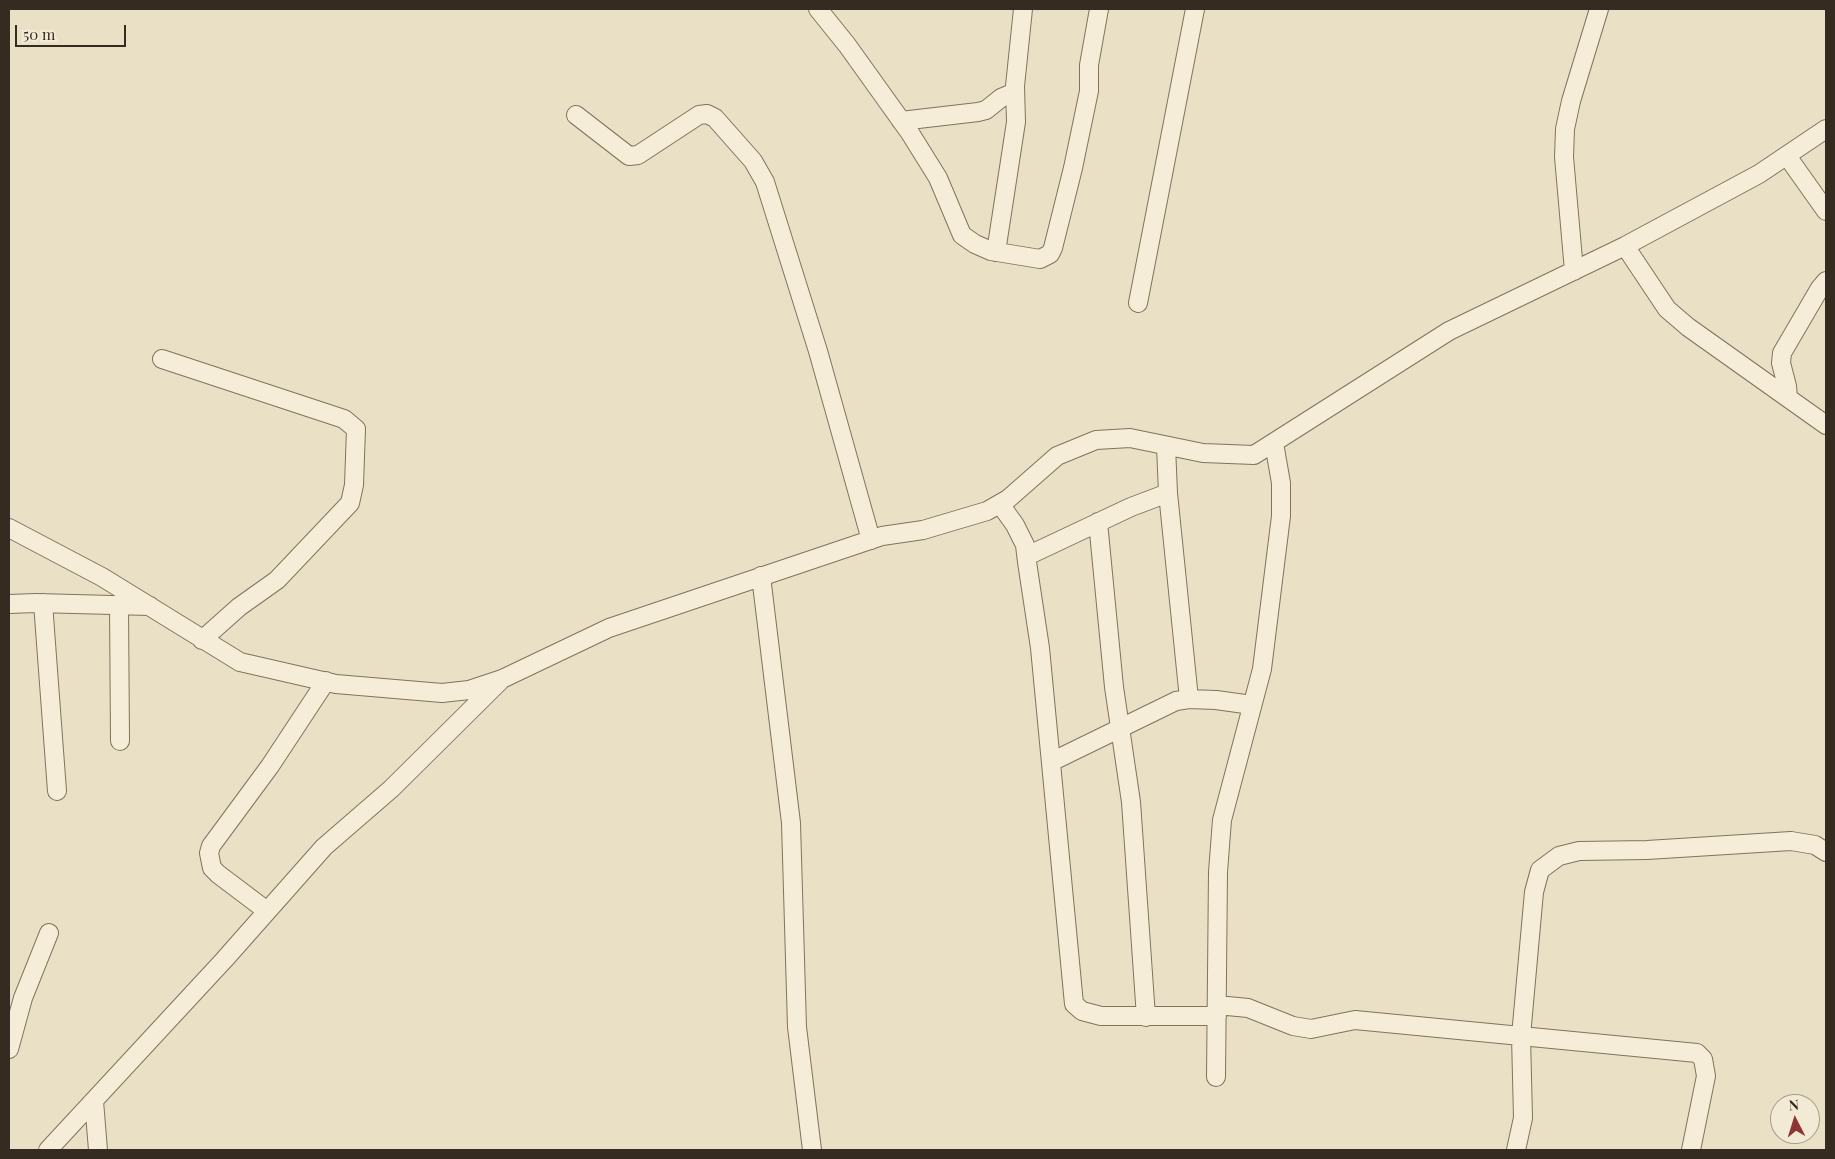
<!DOCTYPE html>
<html>
<head>
<meta charset="utf-8">
<style>
	body { margin:0 }
	#map { position:relative; width:1835px; height:1159px; overflow:hidden; background:#eae0c6; font-family:"Playfair Display",serif }
	canvas { display:block }
	.frame { position:absolute; inset:0; border:10px solid #352b20; pointer-events:none }
	.north { position:absolute; left:1770px; top:1094px; width:50px; height:50px; box-sizing:border-box; background:#f2ead5; border:1px solid #a69e8d; border-radius:50%; rotate:355deg; font-size:14px; font-weight:700; line-height:20px; text-align:center; color:#352b20 }
	.north::after { content:''; display:block; margin:auto; width:18px; height:22px; background:#8d3533; clip-path:polygon(50% 0,100% 100%,50% 72%,0 100%) }
	.scale { position:absolute; left:15px; top:25px; width:111px; height:22px; box-sizing:border-box; border:2px solid #352b20; border-top:0; padding-left:6px; font-size:15px; line-height:18px; white-space:nowrap; color:#352b20; -webkit-text-stroke:4px #f2ead5; paint-order:stroke }
</style>
</head>
<body>
<div id="map">
<canvas width="1835" height="1159"></canvas>
<div class="frame"></div>
<div class="north">N</div>
<div class="scale">50 m</div>
</div>
<script>
const ctx = document.querySelector('canvas').getContext('2d');
ctx.lineJoin = 'round';
function shape(rows) {
  const path = new Path2D();
  for (const r of rows) {
    path.moveTo(r[0], r[1]);
    for (let i = 2; i < r.length; i += 2) path.lineTo(r[i], r[i + 1]);
  }
  return path;
}
function stroke(path, color, width, dash) {
  ctx.strokeStyle = color;
  ctx.lineWidth = width;
  ctx.lineCap = dash ? 'butt' : 'round';
  ctx.setLineDash(dash || []);
  ctx.stroke(path);
}
const minor = shape([
	[818,9,847,45,910,133,938,178,962,235,975,244,991,251,1040,259,1050,254,1053,248,1073,168,1089,91,1089,65,1099,9],
	[576,115,629,156,638,155,699,115,707,114,715,118,753,161,765,182,818,351,871,540],
	[901,121,978,112,986,110,1001,98,1015,92],
	[1787,156,1826,211],
	[1625,246,1667,309,1688,327,1826,425],
	[996,252,1016,122,1015,86,1023,9],
	[1574,271,1564,157,1565,129,1571,101,1599,9],
	[1138,303,1195,9],
	[162,359,344,419,356,429,354,485,350,503,277,580,239,607,202,640],
	[1788,398,1787,386,1781,363,1782,353,1820,288,1826,281],
	[1166,446,1168,493,1189,699],
	[1000,504,1015,525,1025,545,1027,562,1040,648,1074,1004,1082,1011,1101,1016,1217,1016],
	[1098,522,1114,687,1131,802,1146,1017],
	[9,528,102,577,240,662,336,684,442,693,469,690,502,679,609,628,882,536,923,530,987,511,1008,499,1057,456,1096,440,1130,438,1203,453,1254,455,1449,331,1625,246,1759,174,1826,129],
	[1027,556,1131,507,1168,493],
	[761,576,791,823,797,1027,812,1150],
	[43,603,57,791],
	[9,604,36,603,150,606],
	[119,605,120,741],
	[1051,762,1176,701,1189,699,1216,700,1252,705],
	[267,911,218,874,212,868,209,853,211,846,270,766,326,681],
	[1217,1005,1248,1008,1293,1026,1311,1029,1355,1020,1697,1053,1703,1059,1706,1076,1691,1150],
	[9,1049,23,998,49,933],
	[1216,1077,1218,872,1222,820,1262,669,1281,516,1281,483,1274,443],
	[94,1101,98,1150],
	[48,1150,224,960,324,847,391,789,500,681],
	[1516,1150,1523,1118,1521,1036,1534,892,1540,870,1559,856,1579,851,1647,850,1791,841,1815,845,1826,852]
]);
stroke(minor, '#83725d', 20);
stroke(minor, '#f5edd8', 18);
</script>
</body>
</html>
